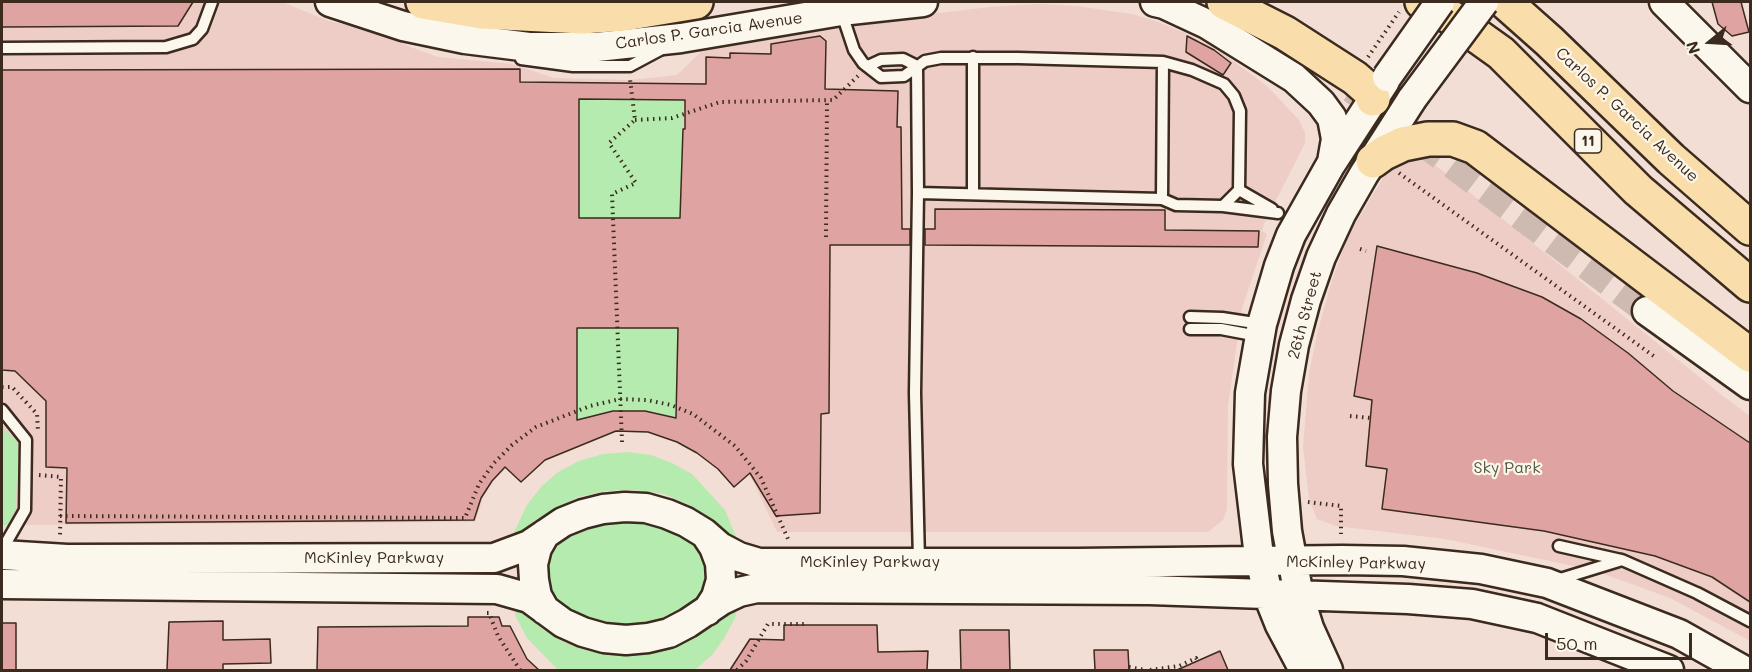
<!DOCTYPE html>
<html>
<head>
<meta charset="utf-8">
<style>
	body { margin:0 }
	#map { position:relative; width:1752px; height:672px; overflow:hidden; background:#f3ded6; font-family:Mali,sans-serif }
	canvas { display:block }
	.frame { position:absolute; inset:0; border:3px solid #3b2a1e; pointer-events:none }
	.north { position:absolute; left:1680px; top:12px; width:60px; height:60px; -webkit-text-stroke:4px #fbf7ec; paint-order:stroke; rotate:252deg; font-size:16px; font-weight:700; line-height:24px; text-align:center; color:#3b2a1e }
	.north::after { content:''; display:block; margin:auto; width:21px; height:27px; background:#3b2a1e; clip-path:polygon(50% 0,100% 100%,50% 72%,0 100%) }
	.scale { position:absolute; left:1545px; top:633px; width:147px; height:27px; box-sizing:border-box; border:3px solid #3b2a1e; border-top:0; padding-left:8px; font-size:18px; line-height:21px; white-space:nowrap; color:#3b2a1e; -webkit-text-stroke:4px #fbf7ec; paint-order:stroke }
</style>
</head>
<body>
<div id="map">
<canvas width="1752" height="672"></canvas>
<div class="frame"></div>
<div class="north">N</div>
<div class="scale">50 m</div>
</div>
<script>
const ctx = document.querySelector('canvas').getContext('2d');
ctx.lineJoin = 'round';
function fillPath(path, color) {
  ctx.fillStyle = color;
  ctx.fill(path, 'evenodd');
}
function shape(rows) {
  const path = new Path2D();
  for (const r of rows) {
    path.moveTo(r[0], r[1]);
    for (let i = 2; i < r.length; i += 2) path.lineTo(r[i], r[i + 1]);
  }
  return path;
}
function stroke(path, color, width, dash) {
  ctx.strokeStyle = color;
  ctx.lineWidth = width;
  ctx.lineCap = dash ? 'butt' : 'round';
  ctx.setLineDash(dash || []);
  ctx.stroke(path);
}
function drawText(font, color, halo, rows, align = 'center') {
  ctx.font = font + ' Mali,sans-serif';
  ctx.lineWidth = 4.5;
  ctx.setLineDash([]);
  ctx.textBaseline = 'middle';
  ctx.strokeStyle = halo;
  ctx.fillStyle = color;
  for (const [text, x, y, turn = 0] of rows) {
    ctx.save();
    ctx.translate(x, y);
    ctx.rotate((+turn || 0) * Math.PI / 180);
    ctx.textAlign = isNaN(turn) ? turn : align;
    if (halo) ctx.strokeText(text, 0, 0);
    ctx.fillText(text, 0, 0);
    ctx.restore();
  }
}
const built = shape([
	[2,2,282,2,329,21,383,33,408,46,438,57,512,64,554,78,630,80,677,75,703,50,827,26,990,7,1039,4,1077,6,1131,14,1153,20,1185,33,1218,50,1267,86,1299,120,1305,133,1305,143,1264,224,1262,231,1267,234,1242,308,1228,406,1227,509,1223,520,1208,532,777,532,750,475,735,457,676,418,645,411,613,411,577,420,528,448,492,482,483,498,475,522,2,525],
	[1403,156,1424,157,1443,171,1723,396,1750,416,1750,641,1670,598,1593,570,1445,539,1336,526,1317,519,1309,499,1303,447,1309,373,1318,330,1333,277,1349,234,1384,176]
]);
const green = shape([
	[579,99,683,100,676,417,645,411,613,411,577,420],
	[2,427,18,442,16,507,9,526,2,525],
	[627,452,651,455,672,463,692,474,725,510,742,551,726,532,689,505,664,494,632,490,607,491,578,497,535,520,508,545,527,505,541,487,558,472,579,461,603,454],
	[625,521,651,523,674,530,691,540,705,554,710,588,688,609,652,626,623,628,594,623,557,604,539,569,547,554,566,538,581,529,601,524],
	[511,598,525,615,544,630,563,642,589,651,621,655,646,653,675,646,697,635,738,605,735,618,725,637,712,655,695,670,558,670,527,638,516,617]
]);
const building = shape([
	[2,2,193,2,178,26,2,27,2,2],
	[1712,2,1741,2,1749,32,1732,36,1718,24,1712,2],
	[820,36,826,41,825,89,898,91,897,127,901,127,902,229,910,229,910,245,830,245,829,413,821,414,820,513,776,516,750,473,734,487,718,469,697,453,677,442,648,432,616,431,545,460,521,482,505,467,492,481,481,498,474,520,66,523,67,468,46,467,46,401,15,371,2,370,2,70,520,69,520,82,706,84,706,57,730,58,730,53,771,54,771,44,820,36],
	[579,99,685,100,685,129,683,129,680,218,579,218,579,99],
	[577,328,678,328,676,418,645,411,613,411,577,420,577,328],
	[1187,36,1214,50,1231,63,1223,75,1186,52,1187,36],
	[935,209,1165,210,1165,230,1259,231,1258,247,925,245,925,229,935,229,935,209],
	[1377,246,1477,273,1542,297,1581,319,1628,353,1673,391,1750,443,1750,602,1712,577,1655,556,1544,531,1382,509,1387,469,1366,466,1372,400,1354,396,1377,246],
	[468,617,499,617,502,626,510,626,527,659,539,670,317,670,318,627,468,626,468,617],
	[223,621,223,640,270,639,271,663,223,664,223,670,167,670,169,622,223,621],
	[2,623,16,623,16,670,2,670,2,623],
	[784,625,877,625,878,652,928,651,927,670,730,670,750,639,784,640,784,625],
	[960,630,1009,630,1010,670,961,670,960,630],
	[1094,650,1128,650,1129,670,1095,670,1094,650],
	[1220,651,1228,670,1177,670,1220,651]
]);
const secondaryTunnel = shape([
	[1352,89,1647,311]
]);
const path = shape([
	[1368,57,1399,12],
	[635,120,672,118,720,102,833,100,858,76],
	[1399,173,1655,357],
	[826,237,827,100],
	[1360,249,1366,251],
	[2,387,12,387,37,414,38,432],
	[1350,416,1371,418],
	[622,442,612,194,636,183,609,143,635,120,630,79],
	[39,475,61,477,60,537],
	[1308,502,1341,506,1341,534],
	[60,516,465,518,479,484,494,463,512,445,536,427,590,406,620,399,647,400,671,405,693,414,735,446,761,478,788,539],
	[487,613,489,613,498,636,520,670],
	[1129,667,1145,670],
	[737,670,746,661,768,624,806,624],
	[1150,670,1179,666,1196,658,1198,661]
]);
const service = shape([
	[841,11,854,50,863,63,881,77,904,76,925,61,941,58,1018,58,1163,62,1192,70,1224,84,1234,96,1240,111,1239,190,1223,206],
	[2,48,166,47,193,39,202,29,212,2],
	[521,59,573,66,630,66,660,50],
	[868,66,881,60,903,59,917,66],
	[917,66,918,193,915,393,919,561],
	[1239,190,1272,209],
	[918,193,1162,199,1176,205,1223,206,1278,213],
	[973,193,973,57],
	[1162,199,1163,62],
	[1190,317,1222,318,1261,324],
	[1190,329,1221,329,1258,336],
	[2,410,26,440,25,510,2,550],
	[1559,546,1621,560],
	[1557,580,1622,560,1697,593,1750,621]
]);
const secondary = shape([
	[330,2,403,26,465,39,529,47,597,47,681,38,841,11,923,2],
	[1155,2,1164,4,1207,24,1294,78,1321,103,1332,118,1336,139,1332,162],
	[1664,2,1750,88],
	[1647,311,1750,385],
	[545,534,537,548,533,564,534,580,537,596,545,610],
	[706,535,714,547,720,563,721,580,716,597,707,611],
	[2,555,67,559,494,558,529,545,563,522,583,514,603,509,625,507,646,508,667,514,686,522,704,533,720,547,739,557,759,563,1077,563,1342,560,1403,561,1481,569,1547,583,1679,634,1743,670],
	[2,584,497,589,529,598,563,623,583,632,604,638,626,640,648,638,669,633,688,623,722,600,739,592,757,588,1150,590,1408,599,1472,604,1537,618,1669,670],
	[1304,670,1280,625,1268,595,1258,548,1248,464,1250,393,1262,324,1279,266,1291,235,1331,164,1385,81],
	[1328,670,1309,628,1299,596,1287,531,1283,484,1282,437,1286,391,1294,345,1306,300,1321,257,1341,214,1364,174,1412,99]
]);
const primary = shape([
	[423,2,482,12,582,17,624,14,696,2],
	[1224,2,1285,33,1355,78,1371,92,1373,99],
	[1422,2,1452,18,1501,53,1638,190,1750,285],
	[1505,2,1549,41,1671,159,1750,228],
	[1373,161,1384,153,1403,144,1428,139,1453,139,1475,147,1750,355]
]);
const secondaryBridge = shape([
	[1387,77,1440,2],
	[1412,99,1484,2]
]);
const shields = [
	[1588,141,27]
];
const shieldNames = [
	["11",1588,141]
];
const streetNames = [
	["Carlos P. Garcia Avenue",709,31,-8],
	["Carlos P. Garcia Avenue",1627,115,43],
	["26th Street",1305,315,-75],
	["McKinley Parkway",374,558],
	["McKinley Parkway",870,562],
	["McKinley Parkway",1356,563,1]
];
const parkNames = [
	["Sky Park",1507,468]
];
fillPath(built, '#edcdc6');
fillPath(green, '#b5ebae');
fillPath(building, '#dfa4a1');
stroke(building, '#3b2a1e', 1.5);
stroke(secondaryTunnel, '#cebab1', 28, [28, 14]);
stroke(service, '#3b2a1e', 15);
stroke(secondary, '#3b2a1e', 33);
stroke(primary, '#3b2a1e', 38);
stroke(path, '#3b2a1e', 4, [1.5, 4.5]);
stroke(service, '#fbf7ec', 10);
stroke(secondary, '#fbf7ec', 28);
stroke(primary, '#f9deab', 33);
stroke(secondaryBridge, '#3b2a1e', 33, []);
stroke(secondaryBridge, '#fbf7ec', 28);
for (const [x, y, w] of shields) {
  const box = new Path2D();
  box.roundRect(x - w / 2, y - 12, w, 24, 4.5);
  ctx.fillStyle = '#fbf7ec';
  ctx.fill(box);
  stroke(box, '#3b2a1e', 1.5);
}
drawText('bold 15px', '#3b2a1e', null, shieldNames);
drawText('16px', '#3b2a1e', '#fbf7ec', streetNames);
drawText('16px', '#5a5a42', '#fbf7ec', parkNames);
</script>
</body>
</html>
